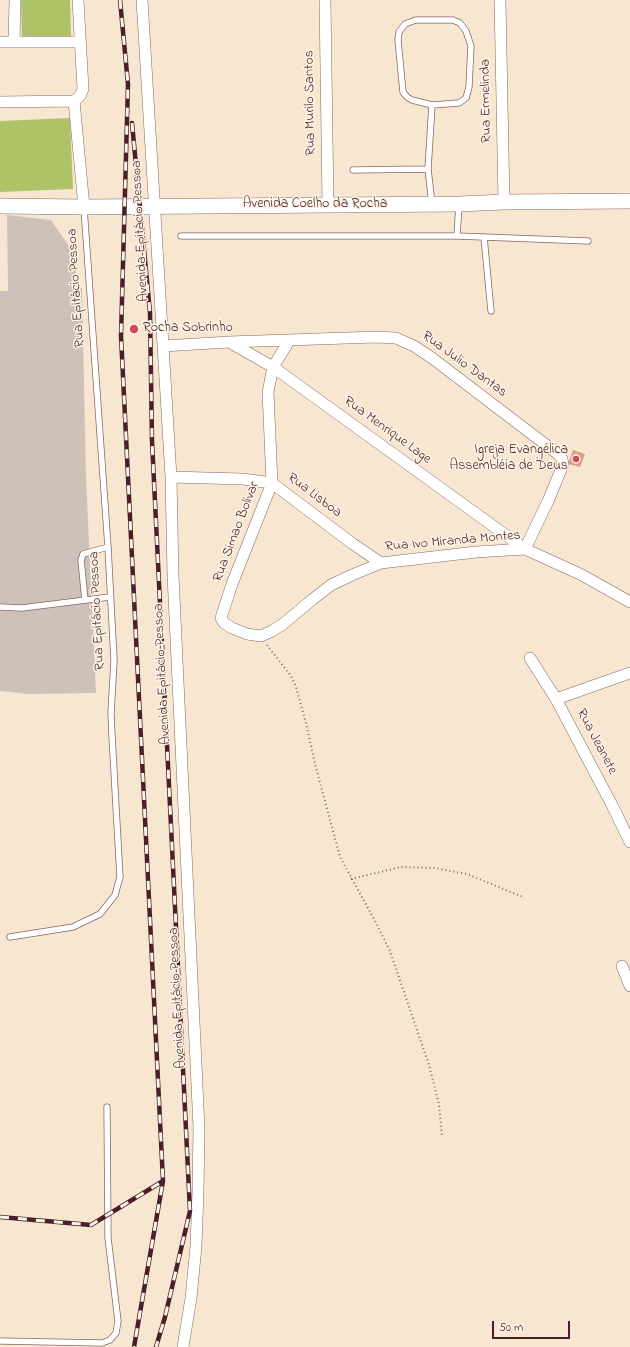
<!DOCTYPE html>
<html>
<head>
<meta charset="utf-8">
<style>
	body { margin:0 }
	#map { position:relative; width:630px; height:1347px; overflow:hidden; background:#f8e7d0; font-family:"Indie Flower",sans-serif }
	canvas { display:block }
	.scale { position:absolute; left:492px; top:1321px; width:78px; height:18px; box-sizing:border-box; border:2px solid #4a1f2b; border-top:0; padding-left:5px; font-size:12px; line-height:14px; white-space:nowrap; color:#4a1f2b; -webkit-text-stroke:3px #fcf5e5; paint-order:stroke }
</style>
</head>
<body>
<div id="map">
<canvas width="630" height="1347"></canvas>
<div class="scale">50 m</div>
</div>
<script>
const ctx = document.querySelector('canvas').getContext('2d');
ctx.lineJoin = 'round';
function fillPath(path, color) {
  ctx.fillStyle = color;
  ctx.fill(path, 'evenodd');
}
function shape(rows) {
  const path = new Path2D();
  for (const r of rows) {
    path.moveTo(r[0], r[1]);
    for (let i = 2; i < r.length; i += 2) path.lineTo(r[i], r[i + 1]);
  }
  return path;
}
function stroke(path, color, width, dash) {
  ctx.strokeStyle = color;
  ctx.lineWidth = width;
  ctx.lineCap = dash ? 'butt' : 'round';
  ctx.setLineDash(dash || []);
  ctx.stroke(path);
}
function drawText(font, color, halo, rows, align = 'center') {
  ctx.font = font + ' "Indie Flower",sans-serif';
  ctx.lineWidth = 3;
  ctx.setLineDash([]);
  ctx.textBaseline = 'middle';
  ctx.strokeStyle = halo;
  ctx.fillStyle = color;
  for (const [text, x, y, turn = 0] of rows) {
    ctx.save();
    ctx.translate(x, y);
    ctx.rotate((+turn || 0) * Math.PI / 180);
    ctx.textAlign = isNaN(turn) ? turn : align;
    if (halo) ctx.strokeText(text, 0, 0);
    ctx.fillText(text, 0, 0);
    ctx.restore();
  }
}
const industrial = shape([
	[7,215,51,220,75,255,76,274,75,288,82,288,86,478,96,693,29,694,0,691,0,291,8,291]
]);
const green = shape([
	[21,0,70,0,71,36,22,37],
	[70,118,73,189,0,192,0,121]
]);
const building = shape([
	[573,450,585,454,580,467,568,464]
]);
const path = shape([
	[267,645,291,676,296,687,306,723,315,764,340,857,375,921,390,951,429,1065,439,1104,442,1136],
	[351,879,401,867,434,868,467,874,523,897]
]);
const service = shape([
	[416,20,453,20,460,23,466,31,471,46,469,87,466,98,459,103,432,105,412,100,407,97,403,92,398,40,399,32,405,24,416,20],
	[432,105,428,169,432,204],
	[353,170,428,169],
	[181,236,457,236,459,205],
	[457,236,588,241],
	[484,237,491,311],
	[85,600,81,560,83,554,108,547],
	[0,607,22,608,110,597],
	[10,937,73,927,100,914,115,895,120,877,112,736,111,713,114,660,108,547,84,208],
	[0,1341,102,1343,110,1340,116,1333,118,1321,108,1238,107,1107]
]);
const minor = shape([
	[142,0,171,477,173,575,199,1128,198,1192,196,1246,191,1298,183,1347],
	[325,0,328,205],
	[500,0,504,202],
	[0,42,80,42],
	[14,42,15,0],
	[74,101,84,207],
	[74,101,80,96,83,89,78,0],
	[0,102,74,101],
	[289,341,273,367,268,392,272,483,232,584,221,618,224,623,232,628,247,634,261,636,272,631,283,624,313,599,331,585,352,575,381,563,476,552,525,549,582,575,630,602],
	[163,346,229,342,376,337,396,338,414,346,432,358,558,454,562,459,563,465,548,501,525,549,273,367,229,342],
	[171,477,243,479,272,483,353,544,381,563],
	[530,658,556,699,613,807,630,842],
	[556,699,630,673],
	[622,966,630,986]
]);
const secondary = shape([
	[0,206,84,207,459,204,504,202,630,201]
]);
const rail = shape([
	[120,0,128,84,121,336,163,1181,134,1347],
	[132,123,150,313,152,441,190,1211,165,1317,156,1347],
	[0,1217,91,1225,163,1181]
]);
const markers = [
	[134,329,5,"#d1495b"],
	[576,459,4,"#d1495b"]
];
const streetNames = [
	["Rua Ermelinda",487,101,-91],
	["Rua Murilo Santos",311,103,-91],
	["Avenida Coelho da Rocha",315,205],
	["Avenida Epitácio Pessoa",141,231,-93],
	["Rua Epitácio Pessoa",77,288,-94],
	["Rua Julio Dantas",464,365,36],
	["Rua Menrique Lage",387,431,36],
	["Rua Lisboa",314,496,37],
	["Rua Simao Bolivar",237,532,-69],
	["Rua Ivo Miranda Montes",453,542,-5],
	["Rua Epitácio Pessoa",98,611,-93],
	["Avenida Epitácio Pessoa",163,674,-93],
	["Rua Jeanete",596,742,62],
	["Avenida Epitácio Pessoa",178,998,-93]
];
const poiNames = [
	["Rocha Sobrinho",143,329],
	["Igreja Evangélica",568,451,"right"],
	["Assembléia de Deus",568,467,"right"]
];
fillPath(industrial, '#cec1ba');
fillPath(green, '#aec368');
fillPath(building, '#d4a583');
stroke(service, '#876565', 7);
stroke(minor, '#876565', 12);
stroke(secondary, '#876565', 16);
stroke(path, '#876565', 2, [1, 3]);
stroke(service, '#fff', 5.5);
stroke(minor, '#fff', 11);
stroke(secondary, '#fff', 15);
stroke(rail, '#4a1f2b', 4.5);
stroke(rail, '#fcf5e5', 3, [9]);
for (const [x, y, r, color] of markers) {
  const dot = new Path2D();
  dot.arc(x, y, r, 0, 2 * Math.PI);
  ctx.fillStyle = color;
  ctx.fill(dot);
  stroke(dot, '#fcf5e5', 1.5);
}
drawText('14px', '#4a1f2b', '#fcf5e5', streetNames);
drawText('14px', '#4a1f2b', '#fcf5e5', poiNames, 'left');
</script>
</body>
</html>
